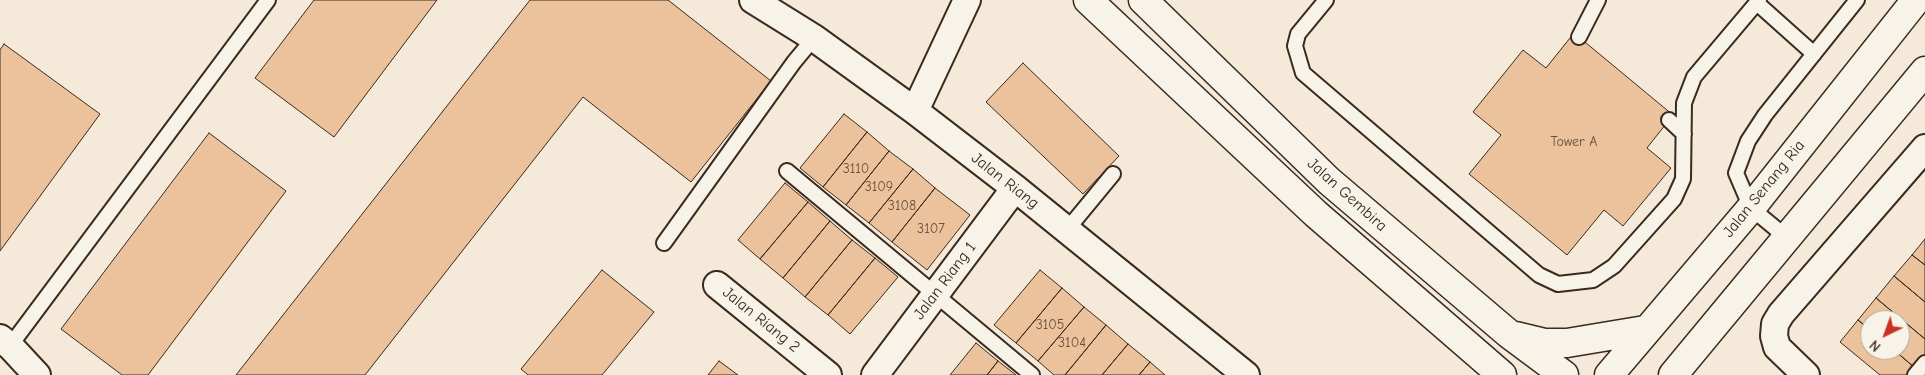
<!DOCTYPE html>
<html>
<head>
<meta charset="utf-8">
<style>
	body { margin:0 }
	#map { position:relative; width:1925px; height:375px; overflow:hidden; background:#f5e9d9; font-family:"Comic Neue",sans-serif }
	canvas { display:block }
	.north { position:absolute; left:1860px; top:310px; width:50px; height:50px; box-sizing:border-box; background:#f7f3e8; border:1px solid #aca397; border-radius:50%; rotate:222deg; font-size:14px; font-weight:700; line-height:20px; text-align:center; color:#3b2a1e }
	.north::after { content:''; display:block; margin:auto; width:18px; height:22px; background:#c8321e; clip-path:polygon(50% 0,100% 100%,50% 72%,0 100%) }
</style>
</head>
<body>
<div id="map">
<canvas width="1925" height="375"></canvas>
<div class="north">N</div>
</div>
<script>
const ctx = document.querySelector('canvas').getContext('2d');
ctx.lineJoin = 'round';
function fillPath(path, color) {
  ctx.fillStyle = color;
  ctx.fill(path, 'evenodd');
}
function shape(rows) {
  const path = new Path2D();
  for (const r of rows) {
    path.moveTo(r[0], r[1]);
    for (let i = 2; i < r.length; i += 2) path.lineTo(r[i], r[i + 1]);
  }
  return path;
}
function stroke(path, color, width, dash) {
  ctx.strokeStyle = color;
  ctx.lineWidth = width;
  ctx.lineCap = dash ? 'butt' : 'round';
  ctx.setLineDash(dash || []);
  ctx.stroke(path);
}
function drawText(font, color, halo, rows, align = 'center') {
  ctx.font = font + ' "Comic Neue",sans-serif';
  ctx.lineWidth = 4;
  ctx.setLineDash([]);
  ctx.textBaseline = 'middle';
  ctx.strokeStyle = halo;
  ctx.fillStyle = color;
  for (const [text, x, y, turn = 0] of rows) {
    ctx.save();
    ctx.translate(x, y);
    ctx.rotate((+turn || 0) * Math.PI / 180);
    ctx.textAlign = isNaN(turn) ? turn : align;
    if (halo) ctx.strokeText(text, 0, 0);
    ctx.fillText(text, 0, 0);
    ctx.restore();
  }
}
const building = shape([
	[314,0,437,0,334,137,255,78,314,0],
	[530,0,668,0,771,81,691,182,583,97,365,375,236,375,530,0],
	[1574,33,1673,115,1647,148,1671,168,1623,226,1604,210,1567,255,1469,174,1501,135,1473,112,1523,50,1546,68,1574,33],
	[4,44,100,114,0,251,0,50,4,44],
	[1023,63,1119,156,1083,194,986,102,1023,63],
	[844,114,867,132,823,187,800,168,844,114],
	[867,132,889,151,846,205,823,187,867,132],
	[209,133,286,191,148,375,122,375,61,329,209,133],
	[889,151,913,169,869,223,846,205,889,151],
	[913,169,935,188,892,242,869,223,913,169],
	[785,183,808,202,760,259,738,240,785,183],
	[935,188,970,215,927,270,892,242,935,188],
	[808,202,830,221,783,278,760,259,808,202],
	[830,221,852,240,805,297,783,278,830,221],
	[1925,239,1925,265,1912,255,1925,239],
	[852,240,875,258,828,315,805,297,852,240],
	[1912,255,1925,265,1925,302,1894,276,1912,255],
	[875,258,898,277,850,334,828,315,875,258],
	[602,270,654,312,602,375,528,375,521,369,602,270],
	[1040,270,1062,288,1016,343,994,325,1040,270],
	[1894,276,1925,302,1925,339,1876,298,1894,276],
	[1062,288,1084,307,1038,361,1016,343,1062,288],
	[1876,298,1925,339,1925,356,1915,368,1894,350,1900,350,1900,320,1870,320,1870,330,1858,320,1876,298],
	[1084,307,1106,325,1065,375,1054,375,1038,361,1084,307],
	[1858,320,1870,330,1870,350,1894,350,1915,368,1909,375,1880,375,1840,342,1858,320],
	[1106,325,1128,344,1102,375,1065,375,1106,325],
	[976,343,998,361,987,375,950,375,976,343],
	[1128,344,1150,362,1139,375,1102,375,1128,344],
	[719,361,738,375,708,375,719,361],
	[998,361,1016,375,987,375,998,361],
	[1150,362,1165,375,1139,375,1150,362]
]);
const lane = shape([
	[1326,0,1298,34,1295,46,1303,73,1539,275,1558,284,1593,280,1614,266,1674,199,1683,179,1684,103,1694,77,1759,0],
	[1757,3,1814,54],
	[1579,37,1598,0],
	[1669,120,1684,134],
	[787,171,1032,375],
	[1066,231,1113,174],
	[1786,237,1751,208,1736,173,1748,141,1765,115,1857,0],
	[664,243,794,62,814,38],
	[10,346,268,0],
	[1915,375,1925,363]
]);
const street = shape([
	[753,0,814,38,915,111,1015,188,1246,375],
	[915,111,967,0],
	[717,285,828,375],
	[0,338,10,346,37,375],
	[875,375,1015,188],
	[1806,375,1777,347,1774,336,1775,324,1781,314,1925,148]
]);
const secondary = shape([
	[1088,0,1316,214,1502,375],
	[1143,0,1329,181,1509,334,1564,375],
	[1516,336,1545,343,1567,343,1645,330],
	[1609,375,1751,208,1916,0],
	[1673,375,1925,71]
]);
const numberNames = [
	["Tower A",1574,142],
	["3110",856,169],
	["3109",879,187],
	["3108",902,206],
	["3107",931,229],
	["3105",1050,325],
	["3104",1072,343]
];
const streetNames = [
	["Jalan Riang",1005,181,38],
	["Jalan Senang Ria",1764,189,-51],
	["Jalan Gembira",1347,195,42],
	["Jalan Riang 1",945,281,-53],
	["Jalan Riang 2",761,320,39]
];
fillPath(building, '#ebc29b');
stroke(building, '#3b2a1e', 1);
stroke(lane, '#3b2a1e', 18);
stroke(street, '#3b2a1e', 30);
stroke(secondary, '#3b2a1e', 31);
stroke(lane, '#f7f3e8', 14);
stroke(street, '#f7f3e8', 26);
stroke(secondary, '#f7f3e8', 28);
drawText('14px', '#67503d', null, numberNames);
drawText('16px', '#3b2a1e', '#f7f3e8', streetNames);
</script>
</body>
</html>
